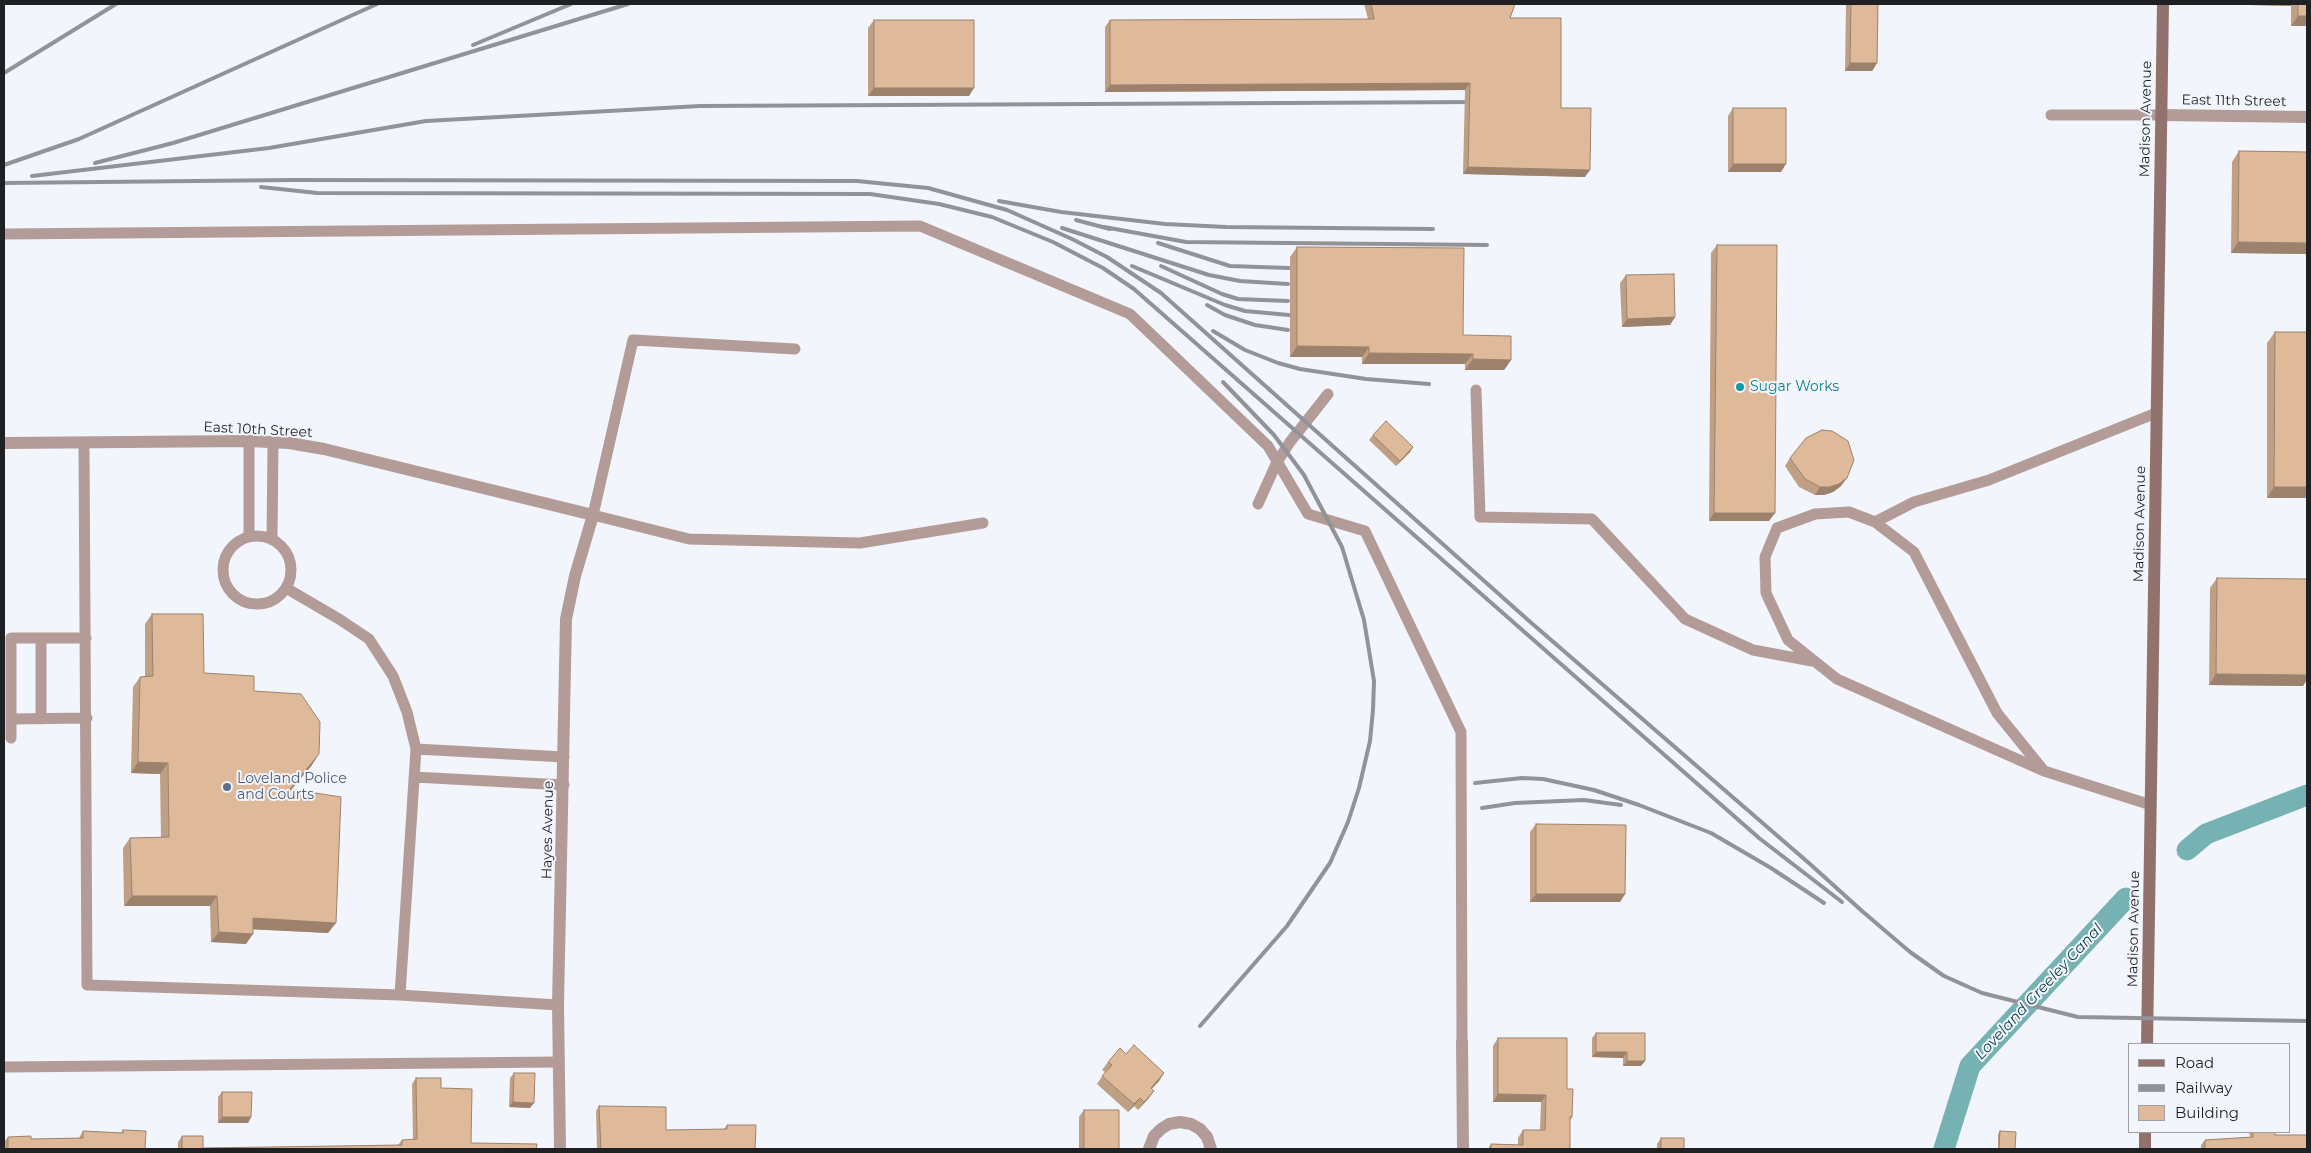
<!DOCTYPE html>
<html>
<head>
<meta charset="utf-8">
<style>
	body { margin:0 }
	#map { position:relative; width:2311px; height:1153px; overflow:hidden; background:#f2f5fc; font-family:Montserrat,sans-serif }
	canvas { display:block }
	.frame { position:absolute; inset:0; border:5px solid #1f2023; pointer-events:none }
	.legend { position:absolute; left:2128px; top:1043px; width:162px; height:90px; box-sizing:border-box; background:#f2f5fc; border:1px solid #9ea0a5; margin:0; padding:6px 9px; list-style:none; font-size:15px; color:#1f2023 }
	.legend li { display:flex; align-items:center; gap:10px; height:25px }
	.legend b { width:25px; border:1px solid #9ea0a5 }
</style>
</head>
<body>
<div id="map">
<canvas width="2311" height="1153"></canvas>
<div class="frame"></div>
<ul class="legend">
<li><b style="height:6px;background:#92726c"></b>Road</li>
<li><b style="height:6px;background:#919398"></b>Railway</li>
<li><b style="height:14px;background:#dfba9a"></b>Building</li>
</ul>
</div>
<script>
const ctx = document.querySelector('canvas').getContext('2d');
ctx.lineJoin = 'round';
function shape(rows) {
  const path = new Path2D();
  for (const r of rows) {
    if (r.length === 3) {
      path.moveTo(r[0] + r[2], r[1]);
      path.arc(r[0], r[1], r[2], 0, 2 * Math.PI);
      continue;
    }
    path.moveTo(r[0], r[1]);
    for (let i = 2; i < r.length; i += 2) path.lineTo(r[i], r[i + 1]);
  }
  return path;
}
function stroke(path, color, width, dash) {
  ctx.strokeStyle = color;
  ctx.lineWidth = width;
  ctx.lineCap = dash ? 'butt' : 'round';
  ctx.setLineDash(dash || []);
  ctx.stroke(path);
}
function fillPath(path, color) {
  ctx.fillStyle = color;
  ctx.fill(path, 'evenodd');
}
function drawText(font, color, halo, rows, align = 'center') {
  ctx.font = font + ' Montserrat,sans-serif';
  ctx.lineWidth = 4;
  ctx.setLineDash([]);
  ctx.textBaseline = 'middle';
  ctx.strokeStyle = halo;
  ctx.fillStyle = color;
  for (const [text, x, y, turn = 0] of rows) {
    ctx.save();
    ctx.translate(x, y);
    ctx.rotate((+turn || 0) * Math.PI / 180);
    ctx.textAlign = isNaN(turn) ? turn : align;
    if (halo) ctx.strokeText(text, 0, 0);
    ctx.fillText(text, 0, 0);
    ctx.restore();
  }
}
const canal = shape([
	[2187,850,2206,834,2307,795],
	[1944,1149,1970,1066,2126,898]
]);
const lane = shape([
	[2051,115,2161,115],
	[4,234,920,226,1130,314,1268,446,1308,514,1365,531,1461,732,1462,1042],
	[795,349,633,340,593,515,689,539,860,543,983,523],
	[1476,390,1480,517,1592,519,1685,619,1753,650,1812,661],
	[249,441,249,537],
	[84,443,87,985,400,995,558,1005],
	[1258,504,1277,462,1290,442,1328,394],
	[1875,522,1914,502,1989,480,2156,413],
	[257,570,34],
	[272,540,273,443],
	[286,588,339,619,369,639,393,676,407,712,416,749,400,995],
	[41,638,41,719],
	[11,719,87,718],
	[11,738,11,638,86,638],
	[416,749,564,757],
	[2044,771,1997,713,1914,552,1875,522,1849,512,1815,514,1777,528,1765,557,1766,593,1788,640,1837,679,2044,771,2151,805],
	[414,777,564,785],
	[4,1067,559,1062]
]);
const street = shape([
	[2161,115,2307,117],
	[4,443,249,441,289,443,324,449,593,515,575,576,566,619,558,1005,560,1149],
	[1462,1042,1463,1149],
	[1149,1149,1154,1136,1161,1129,1169,1124,1180,1122,1191,1124,1200,1129,1207,1137,1211,1149]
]);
const secondary = shape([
	[2147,1044,2163,4],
	[2145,1149,2145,1132]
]);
const rail = shape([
	[473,45,571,4],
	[4,73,116,4],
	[95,163,173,143,628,4],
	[4,165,79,139,377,4],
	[32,176,269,148,426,121,700,106,1480,102],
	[4,183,292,180,857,181,928,188,1007,210,1072,239,1107,257,1161,293,1528,620,1810,864,1862,911,1910,952,1944,976,1982,993,2078,1017,2307,1021],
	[261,187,317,193,870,194,939,204,992,217,1053,242,1103,268,1134,289,1759,838,1842,902],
	[999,201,1061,212,1165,224,1226,227,1433,229],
	[1076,220,1110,229],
	[1104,227,1186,242,1487,245],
	[1062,228,1209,275,1240,281,1288,284],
	[1158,243,1230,266,1289,268],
	[1132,266,1225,305,1245,311,1289,315],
	[1161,266,1222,294,1238,299,1288,301],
	[1207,305,1225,315,1255,325,1288,330],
	[1213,331,1245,350,1278,363,1300,369,1366,379,1429,384],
	[1475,783,1522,778,1543,779,1594,790,1639,805,1711,833,1771,868,1824,903],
	[1482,808,1515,803,1584,800,1621,805],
	[1200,1026,1287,926,1330,863,1348,822,1359,788,1370,741,1373,710,1374,681,1364,620,1342,547,1304,475,1274,435,1223,382]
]);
const wall = shape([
	[1364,4,1515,4,1510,18,1561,108,1585,177,1463,174,1465,90,1105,92,1105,27,1110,20,1368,19],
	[1846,4,1878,4,1877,63,1872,71,1845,71],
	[2250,4,2307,4,2307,26,2291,26,2291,6,2250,5],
	[874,20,969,96,868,96,868,28],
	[1733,108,1781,172,1728,172,1728,116],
	[2239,151,2307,152,2307,254,2231,253,2232,162],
	[1717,245,1769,521,1709,521,1711,253],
	[1297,247,1463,335,1511,360,1504,370,1465,370,1465,364,1362,364,1362,357,1290,357,1290,257],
	[1626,275,1675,317,1670,325,1622,327,1620,283],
	[2275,332,2307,332,2307,498,2267,498,2267,343],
	[1373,435,1413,447,1410,452,1396,466,1369,440],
	[1790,458,1841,486,1833,492,1824,495,1815,495,1799,487,1785,466],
	[2217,578,2303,686,2209,685,2210,588],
	[152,614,204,673,254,691,312,765,292,789,328,933,253,929,246,944,211,942,210,906,124,906,123,848,130,838,161,838,160,774,131,773,133,687,140,677,145,676,145,624],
	[1536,824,1625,894,1620,902,1530,902,1530,832],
	[1596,1033,1645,1033,1641,1066,1623,1066,1623,1058,1592,1057,1592,1038],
	[1498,1038,1567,1089,1572,1117,1570,1120,1570,1149,1488,1149,1491,1144,1518,1145,1518,1138,1523,1130,1540,1130,1541,1102,1493,1102,1493,1046],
	[1126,1054,1164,1073,1159,1081,1151,1089,1154,1091,1148,1099,1138,1110,1134,1106,1128,1112,1097,1084,1105,1072,1102,1070,1108,1062],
	[514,1073,530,1108,509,1107,510,1078],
	[416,1078,441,1088,471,1143,536,1149,178,1149,178,1142,182,1136,203,1148,398,1145,402,1140,413,1139,412,1084],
	[222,1092,251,1117,248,1123,218,1123,218,1097],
	[599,1106,666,1130,724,1129,727,1125,755,1149,597,1149,596,1111],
	[1084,1110,1119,1149,1079,1149,1079,1117],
	[123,1130,145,1149,4,1149,4,1142,8,1137,31,1139,79,1138,83,1131,121,1133],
	[2000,1131,2015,1149,1998,1149,1998,1134],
	[2249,1132,2275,1132,2275,1135,2307,1149,2201,1149,2201,1145,2205,1140,2250,1137],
	[1661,1138,1684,1149,1657,1149,1657,1144]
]);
const shadedWall = shape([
	[2252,4,2292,4,2291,6,2250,5],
	[2298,16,2307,16,2307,26,2291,26],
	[1850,63,1877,63,1872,71,1845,71],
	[1470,83,1465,90,1105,92,1110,85],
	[874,88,974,88,969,96,868,96],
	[1733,164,1786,164,1781,172,1728,172],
	[1468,167,1590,170,1585,177,1463,174],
	[2238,242,2307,243,2307,254,2231,253],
	[1675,317,1670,325,1622,327,1627,319],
	[1297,346,1369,347,1362,357,1290,357],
	[1369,353,1473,354,1465,364,1362,364],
	[1473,359,1511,360,1504,370,1465,370],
	[1413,447,1410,452,1396,466,1400,461],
	[1847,478,1841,486,1833,492,1824,495,1815,495,1820,487],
	[2274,487,2307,487,2307,498,2267,498],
	[1714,513,1775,513,1769,521,1709,521],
	[2216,674,2307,675,2307,680,2303,686,2209,685],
	[319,754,312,765,283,799,290,789],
	[138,762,168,763,160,774,131,773],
	[1536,894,1625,894,1620,902,1530,902],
	[132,896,217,896,210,906,124,906],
	[253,918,336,923,328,933,245,929],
	[219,932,253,934,246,944,211,942],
	[1596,1052,1627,1052,1623,1058,1592,1057],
	[1627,1061,1645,1061,1641,1066,1623,1066],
	[1164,1073,1159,1081,1145,1096,1151,1088],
	[1154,1091,1148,1099,1138,1110,1144,1102],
	[1498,1094,1546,1095,1541,1102,1493,1102],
	[1140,1098,1134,1106,1128,1112,1134,1104],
	[513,1102,534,1103,530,1108,509,1107],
	[222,1117,251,1117,248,1123,218,1123]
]);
const building = shape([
	[1371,4,1515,4,1510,18,1561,18,1561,108,1591,108,1590,170,1468,167,1470,83,1110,85,1110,20,1374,19,1371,4],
	[1851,4,1878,4,1877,63,1850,63,1851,4],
	[2298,4,2307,4,2307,16,2298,16,2298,4],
	[874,20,974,20,974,88,874,88,874,20],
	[1733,108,1786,108,1786,164,1733,164,1733,108],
	[2239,151,2307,152,2307,243,2238,242,2239,151],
	[1717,245,1777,245,1775,513,1714,513,1717,245],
	[1297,247,1464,248,1463,335,1511,336,1511,360,1473,359,1473,354,1369,353,1369,347,1297,346,1297,247],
	[1674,274,1675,317,1627,319,1626,275,1674,274],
	[2275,332,2307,332,2307,487,2274,487,2275,332],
	[1386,421,1413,447,1400,461,1373,435,1386,421],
	[1822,430,1832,431,1848,441,1854,460,1847,478,1839,484,1829,487,1820,487,1805,479,1790,458,1806,438,1822,430],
	[2217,578,2307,579,2307,675,2216,674,2217,578],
	[152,614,203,614,204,673,254,676,254,691,301,694,320,722,319,754,290,789,341,797,336,923,253,918,253,934,219,932,217,896,132,896,130,838,169,837,168,763,138,762,140,677,153,676,152,614],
	[1536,824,1626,825,1625,894,1536,894,1536,824],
	[1596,1033,1645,1033,1645,1061,1627,1061,1627,1052,1596,1052,1596,1033],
	[1498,1038,1567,1038,1567,1089,1573,1089,1572,1117,1570,1117,1570,1149,1491,1149,1491,1144,1523,1145,1523,1130,1545,1130,1546,1095,1498,1094,1498,1038],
	[1134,1045,1164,1073,1151,1088,1154,1091,1144,1102,1140,1098,1134,1104,1102,1076,1112,1065,1108,1062,1120,1048,1126,1054,1134,1045],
	[514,1073,535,1073,534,1103,513,1102,514,1073],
	[416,1078,441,1078,441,1088,472,1089,471,1143,537,1144,536,1149,182,1149,182,1136,203,1136,203,1148,402,1145,402,1140,417,1139,416,1078],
	[222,1092,252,1092,251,1117,222,1117,222,1092],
	[599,1106,666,1107,666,1130,727,1129,727,1125,756,1125,755,1149,601,1149,599,1106],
	[1084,1110,1119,1110,1119,1149,1084,1149,1084,1110],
	[123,1130,146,1131,145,1149,8,1149,8,1137,31,1136,31,1139,83,1138,83,1131,123,1133,123,1130],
	[2000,1131,2016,1132,2015,1149,1999,1149,2000,1131],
	[2253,1132,2275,1132,2275,1135,2307,1135,2307,1149,2205,1149,2205,1140,2253,1137,2253,1132],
	[1661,1138,1684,1138,1684,1149,1661,1149,1661,1138]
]);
const markers = [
	[1740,387,5,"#0f9aa8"],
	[227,787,5,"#5c6f8a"]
];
const streetNames = [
	["East 11th Street",2234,101,1],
	["Madison Avenue",2146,119,-89],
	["East 10th Street",258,430,3],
	["Madison Avenue",2140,524,-89],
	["Hayes Avenue",548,830,-89],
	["Madison Avenue",2134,929,-89]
];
const cultureNames = [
	["Sugar Works",1750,387]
];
const serviceNames = [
	["Loveland Police",237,779],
	["and Courts",237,795]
];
const waterNames = [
	["Loveland Greeley Canal",2039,992,-47]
];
stroke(canal, '#76b1b3', 21);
stroke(lane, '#b39c98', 11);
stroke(street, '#b39c98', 12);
stroke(secondary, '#92726c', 12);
stroke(rail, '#919398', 4);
fillPath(wall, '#c0a084');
fillPath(shadedWall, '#9c826c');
fillPath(building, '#dfba9a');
stroke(building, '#9c826c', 1);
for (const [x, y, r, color] of markers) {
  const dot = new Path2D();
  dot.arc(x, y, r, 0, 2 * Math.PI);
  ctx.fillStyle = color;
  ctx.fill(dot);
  stroke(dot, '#f2f5fc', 2);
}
drawText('14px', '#1f2023', '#f2f5fc', streetNames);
drawText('14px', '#0d838f', '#f2f5fc', cultureNames, 'left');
drawText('14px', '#4e5e75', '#f2f5fc', serviceNames, 'left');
drawText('italic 15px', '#0c4445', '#f2f5fc', waterNames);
</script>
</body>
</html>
